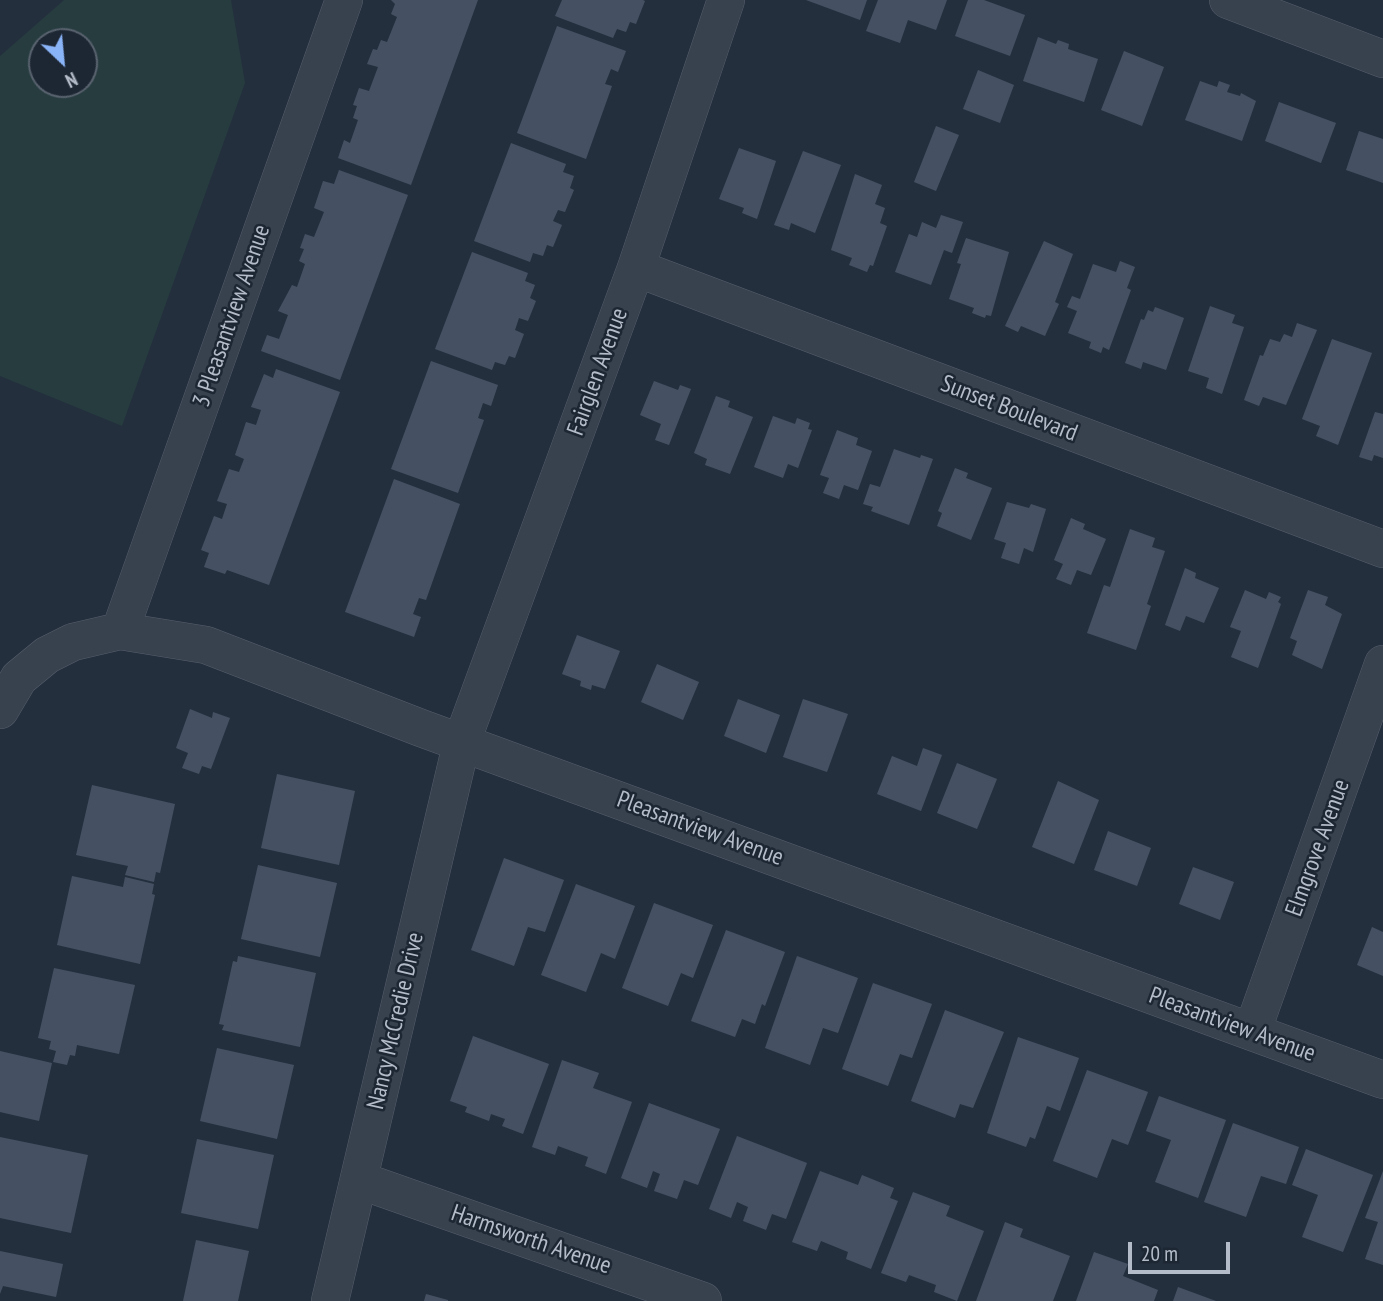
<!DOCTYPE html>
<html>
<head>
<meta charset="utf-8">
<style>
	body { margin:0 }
	#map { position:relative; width:1383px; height:1301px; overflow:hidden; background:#242f3e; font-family:"PT Sans Narrow",sans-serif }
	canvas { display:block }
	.north { position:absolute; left:28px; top:28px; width:70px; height:70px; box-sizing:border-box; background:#1d2633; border:2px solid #59626f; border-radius:50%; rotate:154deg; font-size:19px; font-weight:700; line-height:28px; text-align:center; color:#b4bcc9 }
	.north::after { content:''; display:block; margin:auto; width:24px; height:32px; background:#8ab4f8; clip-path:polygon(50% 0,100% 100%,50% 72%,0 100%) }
	.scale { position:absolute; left:1128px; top:1242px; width:102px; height:32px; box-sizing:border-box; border:4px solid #b4bcc9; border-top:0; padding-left:9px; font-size:21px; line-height:24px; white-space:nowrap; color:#b4bcc9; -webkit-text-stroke:5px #1d2633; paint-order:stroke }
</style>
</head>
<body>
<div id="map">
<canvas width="1383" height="1301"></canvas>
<div class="north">N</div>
<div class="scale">20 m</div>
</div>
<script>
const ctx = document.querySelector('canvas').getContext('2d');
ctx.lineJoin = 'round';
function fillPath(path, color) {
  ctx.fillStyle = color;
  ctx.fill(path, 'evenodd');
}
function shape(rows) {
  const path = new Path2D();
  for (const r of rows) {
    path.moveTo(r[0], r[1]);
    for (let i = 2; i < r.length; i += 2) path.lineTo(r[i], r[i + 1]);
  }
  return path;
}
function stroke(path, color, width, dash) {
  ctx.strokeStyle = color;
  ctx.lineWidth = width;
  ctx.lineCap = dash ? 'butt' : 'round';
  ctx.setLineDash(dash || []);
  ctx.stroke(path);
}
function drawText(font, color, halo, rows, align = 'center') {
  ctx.font = font + ' "PT Sans Narrow",sans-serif';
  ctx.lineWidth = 5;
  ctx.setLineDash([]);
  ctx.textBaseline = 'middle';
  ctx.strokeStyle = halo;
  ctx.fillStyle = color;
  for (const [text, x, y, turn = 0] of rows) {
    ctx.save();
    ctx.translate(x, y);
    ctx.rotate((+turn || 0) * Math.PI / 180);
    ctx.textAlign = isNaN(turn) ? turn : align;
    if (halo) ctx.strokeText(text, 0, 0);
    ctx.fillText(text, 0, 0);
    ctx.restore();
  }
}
const green = shape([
	[64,0,231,0,245,83,122,426,0,376,0,56],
	[42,42,84,42,84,84,42,84]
]);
const building = shape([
	[391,0,478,0,411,185,338,158,344,140,350,143,358,120,353,118,357,106,353,105,359,88,369,91,378,67,367,64,373,49,377,50,381,40,387,42,397,17,391,14,395,4],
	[562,0,643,0,645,1,636,24,630,22,626,32,617,29,613,38,555,16],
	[806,0,867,0,860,20],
	[878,0,947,0,936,30,908,20,900,43,866,31],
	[968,0,984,0,1025,15,1010,56,955,36],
	[557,26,626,51,618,72,611,69,605,84,612,86,586,159,517,133],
	[1038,37,1056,44,1058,40,1069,44,1068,49,1098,59,1084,102,1023,81],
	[1124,51,1164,67,1142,126,1101,110],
	[978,70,1014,85,1000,123,963,109],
	[1200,81,1217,87,1219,81,1230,85,1227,92,1240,96,1241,93,1256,101,1242,141,1185,120],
	[1279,102,1336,123,1321,163,1265,141],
	[936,126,959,135,936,191,914,182],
	[1359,131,1383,139,1383,183,1346,170],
	[511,143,566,164,563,172,574,176,570,188,574,190,565,212,558,210,553,221,562,225,553,247,547,245,543,256,533,253,530,262,474,241],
	[739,148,776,161,757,219,742,213,744,208,719,199],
	[803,151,841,165,815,233,791,223,789,230,774,225],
	[339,170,408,195,340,380,261,351,267,335,279,339,288,315,278,311,292,285,297,287,305,264,299,261,304,249,300,248,305,234,314,237,324,212,314,208,323,181,334,184],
	[855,174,882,185,875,204,885,208,880,223,887,226,873,266,870,265,867,272,849,265,852,258,831,250],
	[941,215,963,222,952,253,944,250,931,285,895,272,909,234,917,237,922,222,936,228],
	[966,238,1009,252,991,316,986,315,985,318,972,313,974,308,949,299,961,264,957,263],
	[1044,241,1073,254,1055,302,1059,304,1045,336,1021,326,1018,332,1005,326],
	[472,252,528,273,525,281,535,285,530,298,536,301,528,321,519,318,515,330,524,334,515,358,509,356,505,365,495,362,492,370,435,349],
	[1120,261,1135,267,1127,288,1131,290,1109,350,1103,347,1101,353,1089,348,1091,342,1068,333,1077,311,1067,307,1072,296,1080,299,1093,264,1116,272],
	[1210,306,1235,315,1232,323,1244,327,1222,394,1206,388,1209,378,1188,371],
	[1155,307,1184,318,1166,370,1143,362,1141,369,1125,363,1141,319,1144,320,1148,310,1153,312],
	[1297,323,1317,330,1286,405,1263,397,1259,406,1244,400,1260,355,1263,356,1270,339,1280,342,1284,334,1292,337],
	[1332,339,1372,353,1338,445,1316,436,1320,426,1302,419],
	[431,361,498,385,491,406,483,403,478,418,484,420,458,493,391,469],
	[276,369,340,392,269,585,227,570,225,574,204,567,209,553,201,550,214,516,222,519,227,504,217,501,229,469,239,472,244,459,235,455,246,422,256,425,261,410,251,407,264,374,273,378],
	[654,381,678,390,680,385,691,389,669,445,655,440,661,424,640,415],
	[716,396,730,401,728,407,753,417,730,474,705,465,707,459,694,453],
	[1375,412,1383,414,1383,458,1374,455,1372,461,1359,457],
	[773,416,795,424,797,418,810,423,808,429,812,430,798,468,788,464,783,478,754,467],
	[837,430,858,438,856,445,872,451,858,490,844,485,839,499,823,493,829,478,820,475],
	[894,449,920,458,921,455,933,459,909,525,871,511,873,507,863,504,870,484,880,487],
	[955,468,968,473,966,478,992,488,971,540,937,526,942,513,938,511],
	[394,479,460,504,426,600,419,598,413,614,421,617,414,637,345,612],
	[1007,502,1029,508,1031,504,1046,509,1033,552,1024,548,1019,564,1001,558,1006,543,994,539],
	[1071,518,1085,524,1083,529,1106,539,1091,575,1077,570,1071,585,1056,579,1063,564,1054,560],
	[1130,529,1155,538,1152,547,1165,551,1147,604,1151,606,1136,650,1087,633,1104,585,1110,587],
	[1185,568,1196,573,1195,578,1219,588,1204,623,1186,616,1180,631,1165,625],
	[1245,590,1266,599,1269,592,1281,597,1278,602,1281,604,1258,668,1231,657,1241,631,1230,627],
	[1308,590,1328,597,1325,605,1342,614,1322,669,1292,655,1297,641,1290,638],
	[577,635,620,651,605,689,592,685,591,690,580,686,581,681,562,674],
	[657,664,699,682,683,720,641,702],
	[738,699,780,715,766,753,724,736],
	[803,699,848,714,827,772,783,757],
	[190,709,212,718,213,712,230,718,211,769,202,766,199,774,182,768,188,753,176,748],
	[923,748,942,755,921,811,877,794,892,756,917,766],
	[957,763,997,779,977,829,937,813],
	[277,774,355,791,339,865,261,848],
	[1058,781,1099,800,1074,864,1032,847],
	[92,785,175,804,160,873,156,872,154,882,125,875,128,866,76,855],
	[1108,831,1151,848,1137,886,1094,870],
	[504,858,564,880,545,932,528,927,514,966,471,950],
	[258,865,337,883,320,957,241,939],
	[1193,867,1234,882,1220,920,1179,904],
	[72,876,123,887,125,877,154,884,152,894,155,895,140,964,57,945],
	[576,884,635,906,615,959,601,953,586,992,541,975],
	[654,903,713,925,693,978,681,973,668,1006,622,988],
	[1372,927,1383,932,1383,976,1357,965],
	[726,930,785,952,765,1006,762,1004,755,1024,742,1019,735,1037,691,1021],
	[238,956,316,973,300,1047,222,1030,224,1025,219,1024,233,961,237,962],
	[797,956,858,978,838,1033,823,1028,810,1065,765,1048],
	[54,968,135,985,119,1054,77,1045,75,1056,70,1055,67,1065,53,1062,56,1051,49,1049,51,1041,38,1038],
	[873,983,932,1004,912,1058,900,1054,888,1086,842,1069],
	[945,1010,1004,1032,973,1108,960,1104,955,1118,911,1101],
	[473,1036,549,1064,523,1134,502,1126,505,1119,491,1114,489,1121,465,1112,467,1107,450,1101],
	[1018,1037,1079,1058,1060,1111,1047,1106,1035,1139,1030,1137,1026,1147,987,1133],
	[217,1048,294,1065,277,1139,200,1121],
	[0,1051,52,1063,39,1121,0,1112],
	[562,1060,599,1073,593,1088,632,1102,606,1174,585,1166,588,1157,558,1146,555,1155,532,1147],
	[1087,1070,1148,1092,1128,1145,1112,1139,1097,1178,1053,1161],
	[1159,1096,1226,1120,1198,1198,1155,1182,1171,1140,1146,1131],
	[649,1103,720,1129,698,1185,684,1180,677,1199,654,1191,660,1174,653,1171,647,1188,621,1178],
	[1233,1123,1299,1147,1286,1184,1261,1176,1246,1217,1204,1202],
	[737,1136,807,1163,786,1219,772,1214,766,1230,743,1221,748,1207,737,1202,731,1218,709,1209],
	[0,1137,88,1155,71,1233,0,1218],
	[197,1139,274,1155,258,1229,181,1213],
	[1306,1149,1373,1175,1343,1252,1302,1237,1318,1195,1292,1185],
	[820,1171,858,1185,862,1175,894,1188,890,1198,898,1201,871,1269,846,1259,848,1252,821,1241,817,1251,792,1242],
	[1383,1171,1383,1265,1365,1259,1378,1222,1365,1218],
	[913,1192,950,1206,946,1216,984,1231,957,1301,934,1292,936,1285,909,1275,906,1282,881,1273],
	[1005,1222,1023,1229,1020,1237,1070,1256,1053,1301,976,1301],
	[196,1240,249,1251,238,1301,183,1301],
	[0,1251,63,1264,56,1297,3,1286,0,1294],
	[1094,1252,1128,1264,1123,1276,1158,1290,1154,1301,1076,1301],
	[1178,1287,1216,1301,1173,1301],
	[426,1294,448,1300,448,1301,424,1301]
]);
const minor = shape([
	[1228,0,1383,59],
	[636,268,1383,549],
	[120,631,344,0],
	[0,710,19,678,47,655,73,642,120,631,206,645,421,728,1383,1080],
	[1252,1032,1383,664],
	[359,1180,703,1301],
	[330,1301,462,741,636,268,726,0]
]);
const streetNames = [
	["3 Pleasantview Avenue",232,316,-71],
	["Fairglen Avenue",598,372,-70],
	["Sunset Boulevard",1009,409,21],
	["Pleasantview Avenue",700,829,20],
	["Elmgrove Avenue",1318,848,-70],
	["Nancy McCredie Drive",396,1021,-77],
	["Pleasantview Avenue",1232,1025,20],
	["Harmsworth Avenue",531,1240,19]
];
fillPath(green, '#263c3f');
fillPath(building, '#455162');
stroke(minor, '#565f6c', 38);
stroke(minor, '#38414e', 37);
drawText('24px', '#b4bcc9', '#1d2633', streetNames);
</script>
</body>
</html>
